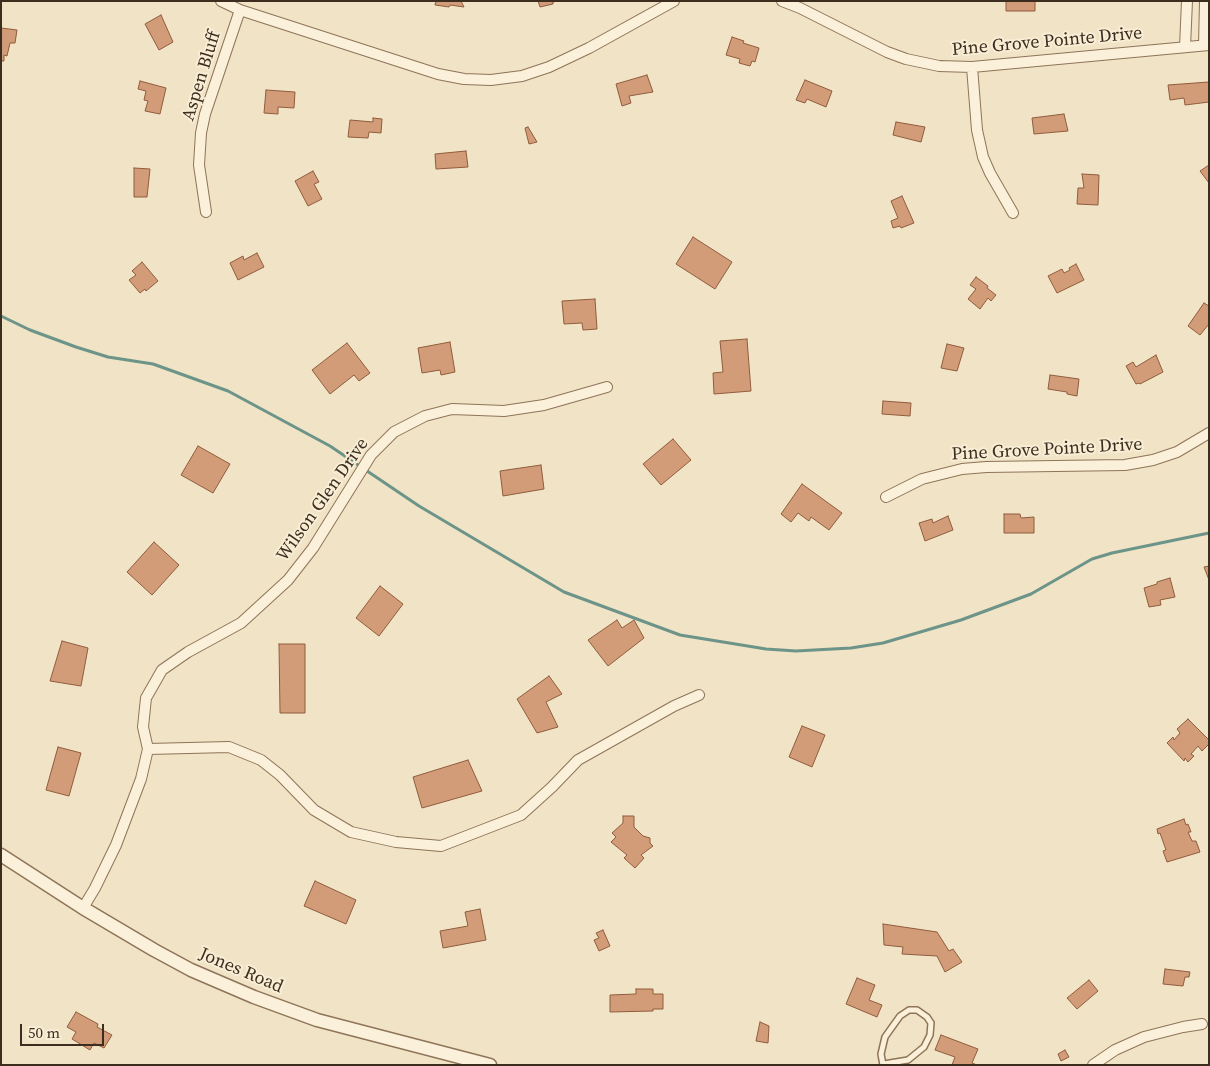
<!DOCTYPE html>
<html>
<head>
<meta charset="utf-8">
<style>
	body { margin:0 }
	#map { position:relative; width:1210px; height:1066px; overflow:hidden; background:#f1e3c5; font-family:"Source Serif 4",serif }
	canvas { display:block }
	.frame { position:absolute; inset:0; border:2px solid #3d2d1e; pointer-events:none }
	.scale { position:absolute; left:20px; top:1024px; width:84px; height:22px; box-sizing:border-box; border:2px solid #3d2d1e; border-top:0; padding-left:6px; font-size:15px; line-height:18px; white-space:nowrap; color:#3d2d1e; -webkit-text-stroke:4px #f8edd5; paint-order:stroke }
</style>
</head>
<body>
<div id="map">
<canvas width="1210" height="1066"></canvas>
<div class="frame"></div>
<div class="scale">50 m</div>
</div>
<script>
const ctx = document.querySelector('canvas').getContext('2d');
ctx.lineJoin = 'round';
function shape(rows) {
  const path = new Path2D();
  for (const r of rows) {
    path.moveTo(r[0], r[1]);
    for (let i = 2; i < r.length; i += 2) path.lineTo(r[i], r[i + 1]);
  }
  return path;
}
function stroke(path, color, width, dash) {
  ctx.strokeStyle = color;
  ctx.lineWidth = width;
  ctx.lineCap = dash ? 'butt' : 'round';
  ctx.setLineDash(dash || []);
  ctx.stroke(path);
}
function fillPath(path, color) {
  ctx.fillStyle = color;
  ctx.fill(path, 'evenodd');
}
function drawText(font, color, halo, rows, align = 'center') {
  ctx.font = font + ' "Source Serif 4",serif';
  ctx.lineWidth = 4;
  ctx.setLineDash([]);
  ctx.textBaseline = 'middle';
  ctx.strokeStyle = halo;
  ctx.fillStyle = color;
  for (const [text, x, y, turn = 0] of rows) {
    ctx.save();
    ctx.translate(x, y);
    ctx.rotate((+turn || 0) * Math.PI / 180);
    ctx.textAlign = isNaN(turn) ? turn : align;
    if (halo) ctx.strokeText(text, 0, 0);
    ctx.fillText(text, 0, 0);
    ctx.restore();
  }
}
const stream = shape([
	[1,316,30,330,76,347,108,357,153,364,228,391,330,446,419,506,564,592,680,635,766,649,796,651,851,648,883,643,961,620,1031,594,1092,559,1112,553,1209,533]
]);
const building = shape([
	[436,1,461,1,464,7,450,5,449,7,435,5,436,1],
	[538,1,557,1,553,2,553,4,540,7,538,1],
	[1006,1,1035,1,1035,11,1006,11,1006,1],
	[161,15,173,42,159,50,145,24,161,15],
	[1,28,17,30,15,43,10,43,7,56,4,55,4,61,1,61,1,28],
	[732,37,744,41,743,43,759,48,755,62,752,61,750,66,739,63,740,59,726,55,732,37],
	[647,75,653,92,629,96,631,103,622,106,616,84,647,75],
	[805,80,832,91,826,107,807,99,805,103,796,100,805,80],
	[140,81,166,88,160,114,145,111,148,101,144,100,146,91,138,89,140,81],
	[1209,82,1209,102,1185,105,1184,98,1170,100,1168,85,1209,82],
	[266,90,295,92,294,108,278,107,278,114,264,113,266,90],
	[1064,114,1068,131,1034,134,1032,118,1064,114],
	[373,118,382,119,381,133,369,132,368,138,348,137,350,120,373,122,373,118],
	[896,122,925,127,921,142,893,135,896,122],
	[528,127,537,142,529,144,525,128,528,127],
	[466,151,468,167,436,169,435,154,466,151],
	[1209,165,1209,183,1200,171,1209,165],
	[134,168,150,169,147,197,134,197,134,168],
	[313,171,319,182,314,184,322,199,308,206,295,181,313,171],
	[1082,174,1099,175,1098,205,1077,204,1078,188,1084,188,1082,174],
	[902,196,914,223,901,228,900,226,893,228,891,221,898,218,891,201,902,196],
	[693,237,732,262,715,289,676,264,693,237],
	[257,253,264,267,238,280,230,263,243,256,244,260,257,253],
	[142,262,158,281,146,291,145,289,140,293,129,280,136,275,132,271,142,262],
	[1076,264,1084,280,1057,293,1048,276,1062,269,1064,273,1070,270,1069,268,1076,264],
	[976,277,988,286,987,288,996,295,991,301,988,298,980,309,968,299,976,289,970,285,976,277],
	[595,299,597,329,583,330,582,323,564,324,562,301,595,299],
	[1204,303,1209,306,1209,324,1200,335,1188,326,1204,303],
	[747,339,751,391,714,394,713,373,723,372,720,341,747,339],
	[450,342,455,372,441,375,440,370,422,373,418,348,450,342],
	[347,343,370,373,359,381,354,375,330,394,312,370,347,343],
	[947,344,964,348,957,371,941,368,947,344],
	[1156,355,1163,372,1140,384,1139,383,1136,384,1126,366,1133,362,1136,367,1156,355],
	[1050,375,1079,379,1077,396,1067,394,1067,392,1048,389,1050,375],
	[883,401,911,403,910,416,882,414,883,401],
	[673,439,691,460,661,485,643,464,673,439],
	[198,446,230,464,213,493,181,475,198,446],
	[541,465,544,489,503,496,500,471,541,465],
	[802,484,842,513,829,530,811,517,809,521,798,513,791,522,781,514,802,484],
	[1004,514,1020,514,1021,518,1034,517,1034,533,1004,533,1004,514],
	[948,516,953,530,925,541,919,523,932,519,933,523,948,516],
	[154,542,179,565,152,595,127,572,154,542],
	[1209,566,1209,580,1204,567,1209,566],
	[1170,578,1175,597,1160,600,1161,605,1149,607,1144,588,1157,584,1157,582,1170,578],
	[380,586,403,604,379,636,356,618,380,586],
	[617,620,622,628,634,620,644,638,608,666,588,640,617,620],
	[62,641,88,648,81,686,50,681,62,641],
	[279,644,305,644,305,713,280,713,279,644],
	[549,676,562,694,546,702,558,727,537,733,517,699,549,676],
	[1188,719,1209,740,1209,744,1202,751,1198,746,1191,754,1194,756,1188,762,1185,758,1184,761,1167,743,1173,737,1174,740,1180,733,1177,729,1188,719],
	[802,726,825,735,812,767,789,757,802,726],
	[58,747,81,753,69,796,46,790,58,747],
	[468,760,482,791,422,808,413,777,468,760],
	[623,816,634,816,634,827,643,836,650,838,650,843,653,846,641,855,644,858,635,868,624,858,627,855,611,842,616,837,612,833,623,823,623,816],
	[1184,819,1186,825,1188,824,1191,832,1188,832,1192,841,1196,841,1200,852,1167,862,1163,851,1166,850,1160,833,1158,834,1157,829,1184,819],
	[315,881,356,900,346,924,304,906,315,881],
	[480,909,486,940,443,948,440,931,468,926,465,912,480,909],
	[883,924,937,932,949,951,953,949,962,962,945,972,937,956,902,954,903,947,884,945,883,924],
	[603,930,610,946,599,951,594,940,599,938,596,933,603,930],
	[1165,969,1190,972,1189,977,1185,977,1183,986,1163,984,1165,969],
	[857,978,875,985,869,1000,882,1005,877,1017,846,1004,857,978],
	[1089,980,1098,991,1077,1009,1067,998,1089,980],
	[636,989,653,989,653,994,663,994,663,1009,653,1009,653,1011,610,1012,610,995,636,994,636,989],
	[76,1012,98,1024,97,1027,112,1035,104,1048,94,1043,90,1050,72,1039,76,1032,67,1027,76,1012],
	[760,1022,769,1026,768,1043,756,1041,760,1022],
	[941,1035,978,1049,972,1063,977,1065,952,1065,955,1057,935,1050,941,1035],
	[1065,1050,1069,1057,1061,1061,1058,1054,1065,1050]
]);
const service = shape([
	[883,1065,881,1054,885,1037,900,1016,909,1010,917,1010,927,1017,931,1023,930,1035,924,1047,908,1060,884,1064]
]);
const minor = shape([
	[221,1,240,10,438,74,464,79,491,80,522,76,549,67,589,48,674,1],
	[782,1,800,8,887,52,906,59,939,66,972,67,1209,45],
	[1204,45,1205,1],
	[1185,47,1187,1],
	[972,67,977,130,983,157,990,173,1013,213],
	[206,212,199,165,201,133,205,114,240,10],
	[886,497,922,479,962,469,986,467,1125,465,1153,460,1177,452,1209,433],
	[148,749,229,747,261,760,280,775,314,810,351,832,396,842,441,846,521,815,552,787,578,760,674,706,699,695],
	[83,908,95,888,116,845,141,779,148,749,143,727,146,698,162,670,188,652,241,623,288,580,313,548,371,455,394,432,425,416,452,409,504,411,544,405,607,387],
	[1093,1065,1115,1050,1144,1037,1183,1027,1202,1024]
]);
const tertiary = shape([
	[1,855,83,908,154,950,191,970,254,997,317,1020,490,1065]
]);
const streetNames = [
	["Pine Grove Pointe Drive",1047,42,-5],
	["Aspen Bluff",202,76,-73],
	["Pine Grove Pointe Drive",1047,450,-3],
	["Wilson Glen Drive",323,500,-55],
	["Jones Road",241,971,23]
];
stroke(stream, '#6c9489', 3);
fillPath(building, '#d29c78');
stroke(building, '#8f5c3d', 1);
stroke(service, '#8e7459', 8);
stroke(minor, '#8e7459', 12);
stroke(tertiary, '#8e7459', 15);
stroke(service, '#fbf0d9', 5);
stroke(minor, '#fbf0d9', 10);
stroke(tertiary, '#fbf0d9', 12);
drawText('18px', '#3d2d1e', '#f8edd5', streetNames);
</script>
</body>
</html>
